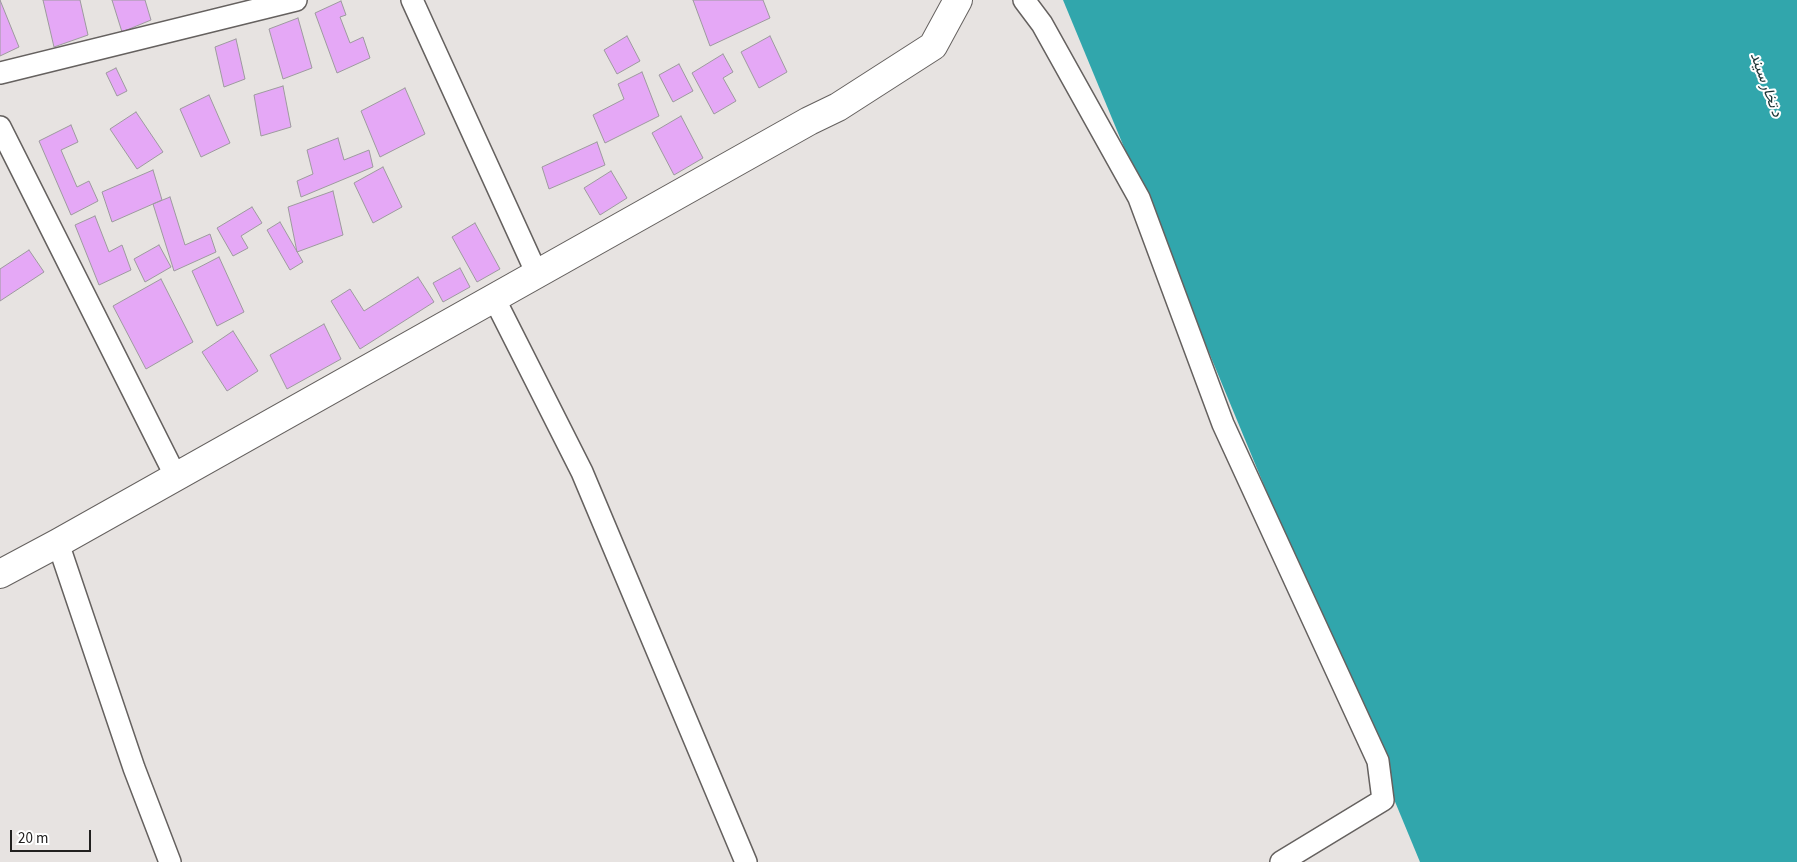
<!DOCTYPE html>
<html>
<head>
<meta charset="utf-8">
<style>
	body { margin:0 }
	#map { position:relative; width:1797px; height:862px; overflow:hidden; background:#e7e3e1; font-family:"Source Sans 3",sans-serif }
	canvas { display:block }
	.scale { position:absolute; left:10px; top:830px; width:81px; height:22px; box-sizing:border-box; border:2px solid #21201f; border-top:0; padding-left:6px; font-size:15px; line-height:18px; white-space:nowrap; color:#21201f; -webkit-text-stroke:4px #fff; paint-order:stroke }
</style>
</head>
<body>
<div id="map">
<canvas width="1797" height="862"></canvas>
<div class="scale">20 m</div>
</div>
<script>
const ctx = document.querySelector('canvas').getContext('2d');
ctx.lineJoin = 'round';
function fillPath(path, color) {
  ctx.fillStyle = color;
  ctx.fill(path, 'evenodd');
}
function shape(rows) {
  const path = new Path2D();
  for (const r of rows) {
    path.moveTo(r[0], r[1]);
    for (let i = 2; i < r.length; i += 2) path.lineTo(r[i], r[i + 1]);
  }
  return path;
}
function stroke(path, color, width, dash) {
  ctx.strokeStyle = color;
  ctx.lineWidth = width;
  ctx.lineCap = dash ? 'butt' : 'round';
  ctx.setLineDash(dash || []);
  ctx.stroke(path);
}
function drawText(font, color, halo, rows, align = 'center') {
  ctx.font = font + ' "Source Sans 3",Vazirmatn,sans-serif';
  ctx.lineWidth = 4;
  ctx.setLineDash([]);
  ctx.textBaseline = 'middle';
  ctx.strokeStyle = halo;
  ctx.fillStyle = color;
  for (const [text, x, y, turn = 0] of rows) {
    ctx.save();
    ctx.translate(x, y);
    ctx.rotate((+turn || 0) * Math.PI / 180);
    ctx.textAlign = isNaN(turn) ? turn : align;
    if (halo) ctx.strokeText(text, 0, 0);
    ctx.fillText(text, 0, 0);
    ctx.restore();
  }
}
const water = shape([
	[1063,0,1797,0,1797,862,1420,862]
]);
const building = shape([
	[0,0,19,47,0,56,0,0],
	[43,0,80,0,88,35,54,47,43,0],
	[112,0,145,0,151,20,122,32,112,0],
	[693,0,763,0,770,18,710,46,693,0],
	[341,1,346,15,340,17,350,43,363,37,370,58,337,73,315,13,341,1],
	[298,18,312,68,283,79,269,29,298,18],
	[627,36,640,61,617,74,604,50,627,36],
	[770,36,787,72,759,88,741,52,770,36],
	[236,39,245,79,224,87,215,47,236,39],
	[723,54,733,72,723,78,736,101,714,114,692,73,723,54],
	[679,64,693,91,673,102,659,75,679,64],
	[116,68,127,91,117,96,106,73,116,68],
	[642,72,659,116,605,143,593,115,624,99,618,84,642,72],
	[283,86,291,127,261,136,254,95,283,86],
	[405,88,425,134,380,157,361,111,405,88],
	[209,95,230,143,201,157,180,109,209,95],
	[136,112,163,152,137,169,110,129,136,112],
	[681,116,703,158,674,175,652,133,681,116],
	[71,125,78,142,61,150,77,187,89,181,98,201,71,215,39,141,71,125],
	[338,138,344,160,369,150,373,167,301,197,297,181,313,174,307,150,338,138],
	[597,142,605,165,549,189,542,167,597,142],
	[383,167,402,207,373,223,354,183,383,167],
	[153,170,162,200,112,222,102,192,153,170],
	[611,171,627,198,600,215,584,188,611,171],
	[333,191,343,235,297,252,288,207,333,191],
	[170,197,185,245,210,234,216,252,174,271,153,204,170,197],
	[252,207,262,223,241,236,248,248,233,256,217,228,252,207],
	[95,216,109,252,122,245,131,270,99,285,75,225,95,216],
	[280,222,303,262,290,270,267,230,280,222],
	[475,223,500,269,477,282,452,237,475,223],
	[159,245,171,267,145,282,134,259,159,245],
	[29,250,44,272,0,301,0,269,29,250],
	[219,257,244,312,217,326,192,271,219,257],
	[460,268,470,287,443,302,433,283,460,268],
	[418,277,434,302,360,349,331,301,350,289,364,311,418,277],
	[161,279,193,342,146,369,113,306,161,279],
	[324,324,341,359,287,389,270,355,324,324],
	[233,331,258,371,227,391,202,352,233,331]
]);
const street = shape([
	[412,0,537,274],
	[1024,0,1042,24,1139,198,1223,424,1378,761,1383,800,1281,862],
	[0,73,296,0],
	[0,127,176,477],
	[494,298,582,472,746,862],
	[58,543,134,768,170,862]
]);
const secondary = shape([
	[0,574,58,543,809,121,838,107,933,46,958,0]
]);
const waterNames = [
	["د تخار سیند",1765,85,70]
];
fillPath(water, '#31a6ac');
fillPath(building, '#e5a8f6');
stroke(building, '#9d9a9e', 1);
stroke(street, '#65615f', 24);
stroke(secondary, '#65615f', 30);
stroke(street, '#fff', 21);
stroke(secondary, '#fff', 28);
drawText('italic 15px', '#1a3335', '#fff', waterNames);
</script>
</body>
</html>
